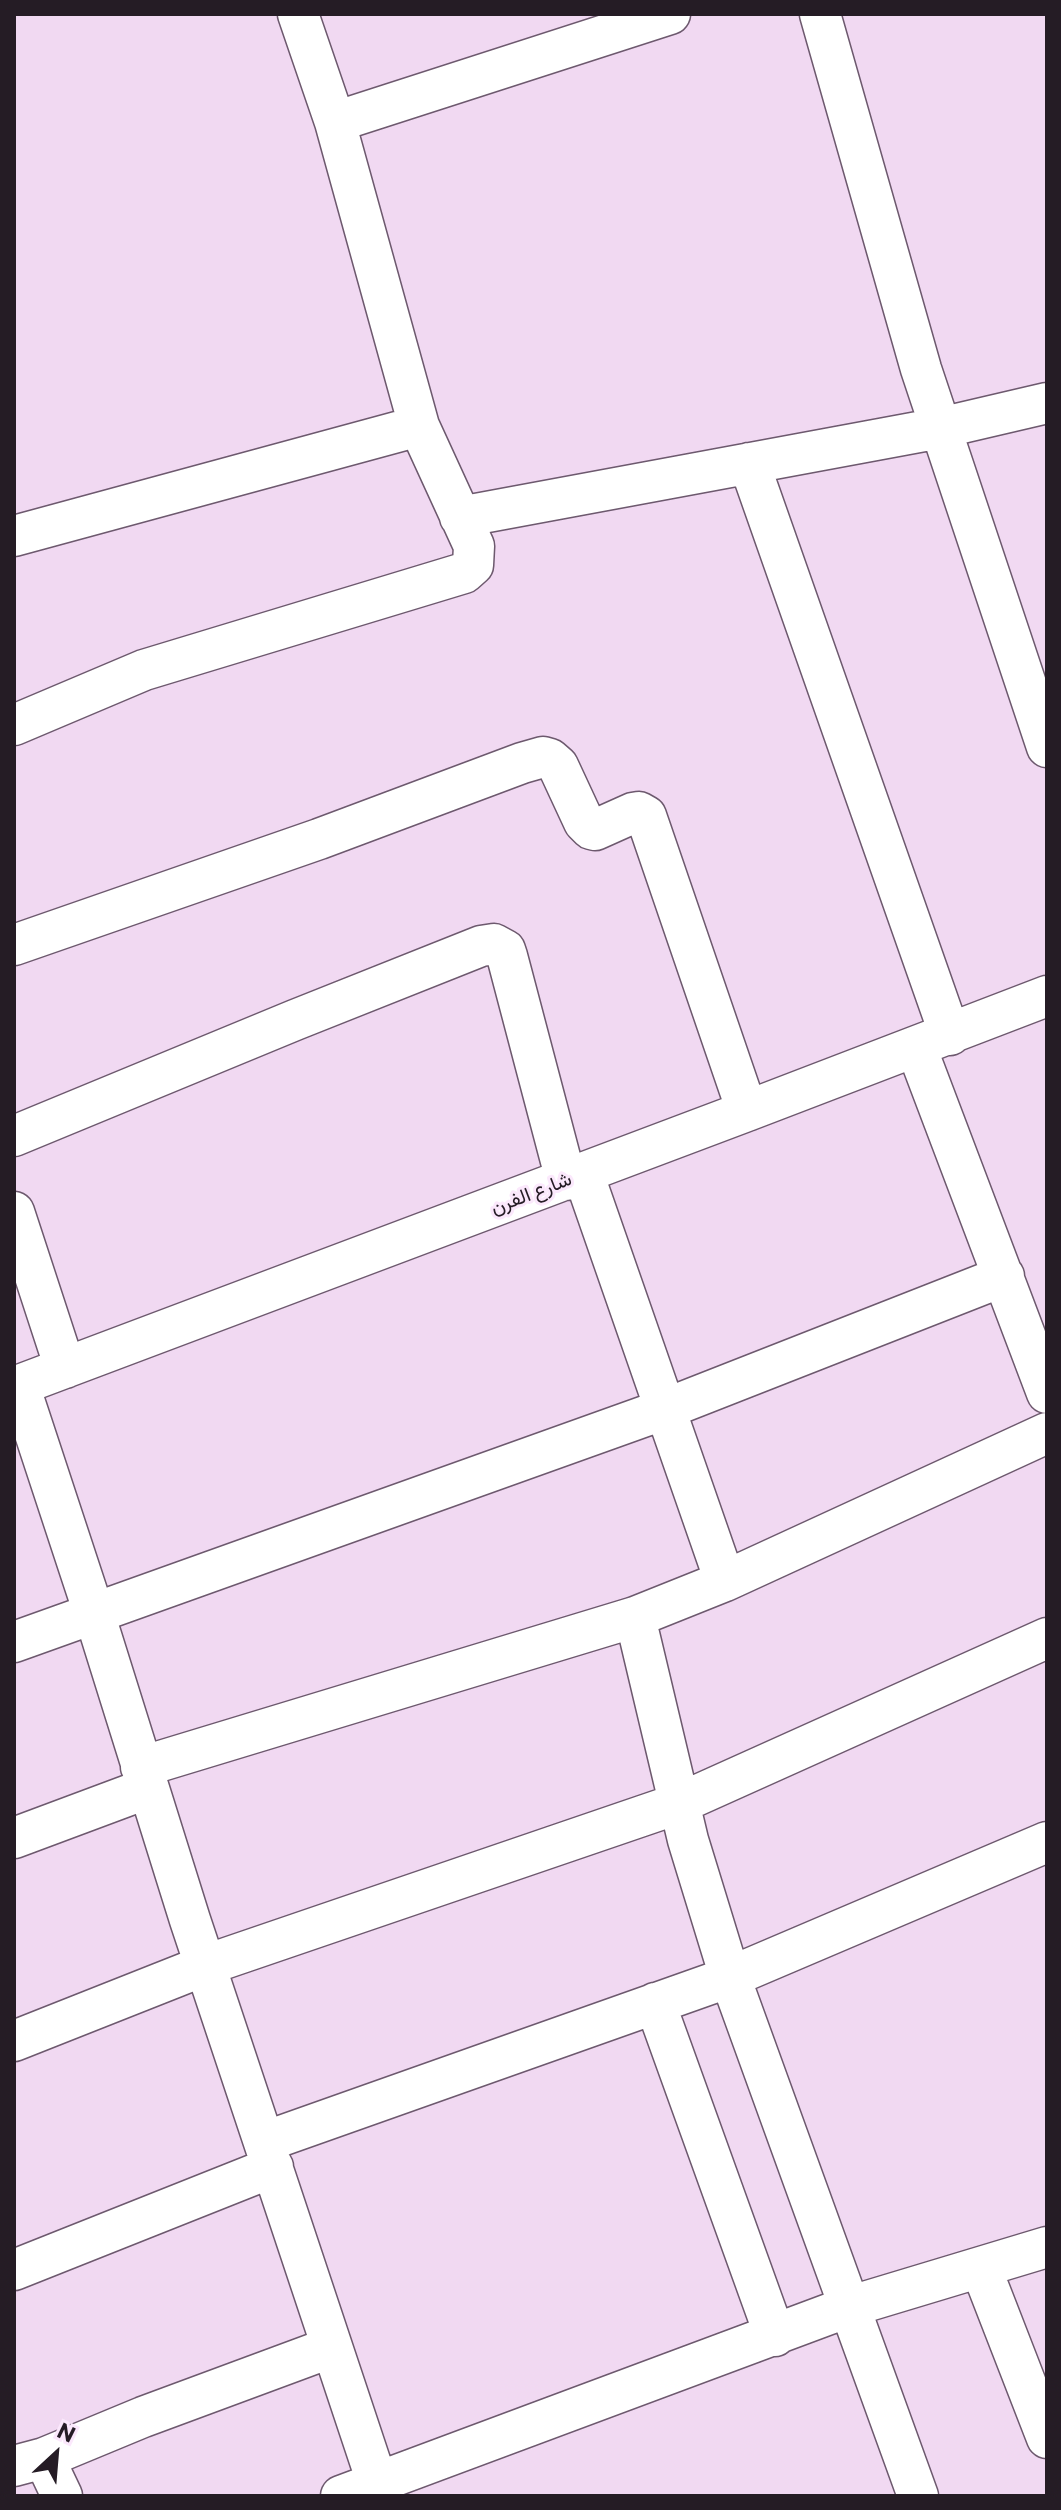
<!DOCTYPE html>
<html>
<head>
<meta charset="utf-8">
<style>
	body { margin:0 }
	#map { position:relative; width:1061px; height:2510px; overflow:hidden; background:#f1d9f2; font-family:Commissioner,sans-serif }
	canvas { display:block }
	.frame { position:absolute; inset:0; border:16px solid #251c25; pointer-events:none }
	.north { position:absolute; left:16px; top:2414px; width:80px; height:80px; -webkit-text-stroke:6px #fbe8fc; paint-order:stroke; rotate:26deg; font-size:22px; font-weight:700; line-height:32px; text-align:center; color:#251c25 }
	.north::after { content:''; display:block; margin:auto; width:28px; height:36px; background:#251c25; clip-path:polygon(50% 0,100% 100%,50% 72%,0 100%) }
</style>
</head>
<body>
<div id="map">
<canvas width="1061" height="2510"></canvas>
<div class="frame"></div>
<div class="north">N</div>
</div>
<script>
const ctx = document.querySelector('canvas').getContext('2d');
ctx.lineJoin = 'round';
function shape(rows) {
  const path = new Path2D();
  for (const r of rows) {
    path.moveTo(r[0], r[1]);
    for (let i = 2; i < r.length; i += 2) path.lineTo(r[i], r[i + 1]);
  }
  return path;
}
function stroke(path, color, width, dash) {
  ctx.strokeStyle = color;
  ctx.lineWidth = width;
  ctx.lineCap = dash ? 'butt' : 'round';
  ctx.setLineDash(dash || []);
  ctx.stroke(path);
}
function drawText(font, color, halo, rows, align = 'center') {
  ctx.font = font + ' Commissioner,Vazirmatn,sans-serif';
  ctx.lineWidth = 6;
  ctx.setLineDash([]);
  ctx.textBaseline = 'middle';
  ctx.strokeStyle = halo;
  ctx.fillStyle = color;
  for (const [text, x, y, turn = 0] of rows) {
    ctx.save();
    ctx.translate(x, y);
    ctx.rotate((+turn || 0) * Math.PI / 180);
    ctx.textAlign = isNaN(turn) ? turn : align;
    if (halo) ctx.strokeText(text, 0, 0);
    ctx.fillText(text, 0, 0);
    ctx.restore();
  }
}
const minor = shape([
	[820,14,921,369,1047,747],
	[335,122,670,14],
	[749,463,950,1035],
	[460,517,940,428,1047,403],
	[14,536,419,426],
	[14,725,144,670,464,573,473,565,474,546,419,426,335,122,298,14],
	[14,945,319,839,522,763,543,757,550,759,558,766,584,822,591,829,595,830,633,813,639,812,646,816,747,1111],
	[916,1047,1047,1393],
	[14,1136,295,1020,481,946,494,944,505,950,507,956,566,1180],
	[583,1173,725,1581],
	[14,1212,65,1368],
	[19,1385,94,1613,190,1920,377,2482],
	[14,1387,747,1111,1047,996],
	[635,1617,688,1840,730,1977,918,2496],
	[14,1642,665,1409,1004,1276],
	[141,1767,635,1617,725,1581,1047,1433],
	[14,1838,148,1788],
	[655,2003,775,2336],
	[14,2041,206,1965,680,1803,1047,1638],
	[264,2142,730,1977,1047,1842],
	[981,2268,1047,2438],
	[14,2270,273,2167],
	[44,2458,62,2496],
	[14,2466,44,2458,143,2417,332,2347],
	[341,2496,848,2307,1047,2247]
]);
const streetNames = [
	["شارع الفرن",531,1193,-21]
];
stroke(minor, '#6d596e', 43);
stroke(minor, '#fff', 40);
drawText('20px', '#251c25', '#fbe8fc', streetNames);
</script>
</body>
</html>
